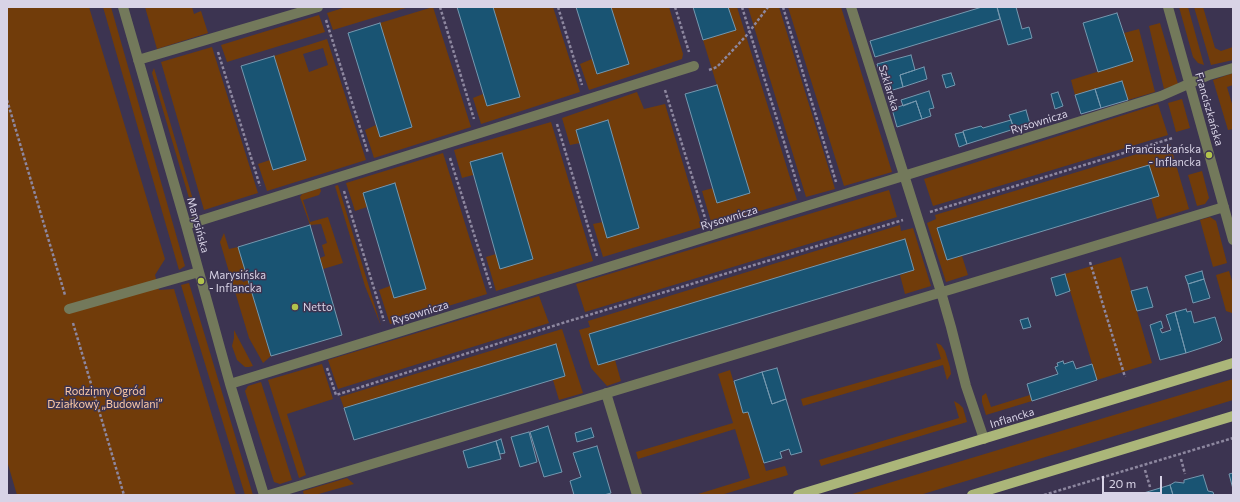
<!DOCTYPE html>
<html>
<head>
<meta charset="utf-8">
<style>
	body { margin:0 }
	#map { position:relative; width:1240px; height:502px; overflow:hidden; background:#3c3451; font-family:Commissioner,sans-serif }
	canvas { display:block }
	.frame { position:absolute; inset:0; border:8px solid #d8d3e6; pointer-events:none }
	.scale { position:absolute; left:1102px; top:476px; width:60px; height:18px; box-sizing:border-box; border:2px solid #d8d3e6; border-top:0; padding-left:5px; font-size:12px; line-height:14px; white-space:nowrap; color:#d8d3e6; -webkit-text-stroke:3px #3c3451; paint-order:stroke }
</style>
</head>
<body>
<div id="map">
<canvas width="1240" height="502"></canvas>
<div class="frame"></div>
<div class="scale">20 m</div>
</div>
<script>
const ctx = document.querySelector('canvas').getContext('2d');
ctx.lineJoin = 'round';
function fillPath(path, color) {
  ctx.fillStyle = color;
  ctx.fill(path, 'evenodd');
}
function shape(rows) {
  const path = new Path2D();
  for (const r of rows) {
    path.moveTo(r[0], r[1]);
    for (let i = 2; i < r.length; i += 2) path.lineTo(r[i], r[i + 1]);
  }
  return path;
}
function stroke(path, color, width, dash) {
  ctx.strokeStyle = color;
  ctx.lineWidth = width;
  ctx.lineCap = dash ? 'butt' : 'round';
  ctx.setLineDash(dash || []);
  ctx.stroke(path);
}
function drawText(font, color, halo, rows, align = 'center') {
  ctx.font = font + ' Commissioner,sans-serif';
  ctx.lineWidth = 3;
  ctx.setLineDash([]);
  ctx.textBaseline = 'middle';
  ctx.strokeStyle = halo;
  ctx.fillStyle = color;
  for (const [text, x, y, turn = 0] of rows) {
    ctx.save();
    ctx.translate(x, y);
    ctx.rotate((+turn || 0) * Math.PI / 180);
    ctx.textAlign = isNaN(turn) ? turn : align;
    if (halo) ctx.strokeText(text, 0, 0);
    ctx.fillText(text, 0, 0);
    ctx.restore();
  }
}
const green = shape([
	[7,7,89,7,165,259,155,275,159,290,174,289,236,495,17,495,7,461],
	[103,7,111,7,185,266,179,270],
	[145,7,192,7,194,14,201,11,208,33,157,49],
	[346,7,409,7,333,30,327,13],
	[433,7,471,127,374,158,365,130,376,125,380,137,412,127,380,23],
	[493,7,553,7,580,92,481,124,473,98,483,94,487,106,519,96],
	[611,7,669,7,683,54,682,59,589,90,580,64,592,59,597,74,629,63],
	[728,7,737,7,797,200,712,225,702,191,713,188,718,203,750,193,703,40,735,30],
	[748,7,779,7,835,189,806,197],
	[788,7,841,7,892,172,844,186],
	[1179,7,1188,7,1204,65,1198,63,1193,57],
	[1194,7,1203,7,1215,48,1221,51,1233,47,1233,60,1211,65],
	[319,15,325,32,227,62,221,45],
	[1160,23,1178,84,1164,89,1149,26],
	[1139,29,1155,92,1128,100,1122,81,1075,95,1071,80,1132,61,1124,33],
	[327,39,366,160,267,191,258,164,270,160,273,170,306,160,274,56],
	[323,48,328,65,309,72,303,54],
	[212,47,258,193,204,210,161,62],
	[154,68,194,203,189,198,152,73],
	[1233,73,1233,85,1227,87,1233,107,1233,129,1228,130,1213,80],
	[637,92,644,109,665,104,702,227,603,257,593,224,603,222,607,238,639,228,608,120,576,130,580,143,570,145,562,118],
	[1182,99,1190,128,1176,132,1168,103],
	[1158,104,1168,135,933,206,924,179],
	[551,122,593,261,496,291,486,257,496,254,533,259,502,153,470,162,473,175,462,178,454,150],
	[1170,144,1189,209,1157,219,1151,198,1159,196,1149,165,937,228,947,260,962,256,968,275,946,282,927,223,936,219,935,215],
	[443,153,487,294,390,324,379,290,390,286,394,298,426,289,394,183,363,193,367,207,355,211,346,183],
	[1202,171,1209,198,1205,204,1197,206,1188,175],
	[338,185,381,326,365,286,335,186],
	[320,188,321,191,319,195,303,200,310,222,328,217,343,263,323,269,320,258,325,256,322,245,327,243,321,224,310,225,300,197,302,194],
	[889,190,897,217,585,312,576,284],
	[1210,217,1216,221,1227,263,1213,267,1200,220],
	[900,225,901,231,913,228,931,286,905,294,900,275,914,270,905,239,589,334,598,365,615,360,621,381,607,386,591,368,579,330,590,327,588,321],
	[224,233,229,249,238,247,246,272,240,275,243,282,248,280,271,356,263,363,249,338,220,242],
	[1121,257,1152,363,1097,380,1065,274],
	[1229,271,1233,284,1232,313,1226,311,1216,275],
	[189,283,253,495,245,495,181,285],
	[539,296,549,323,338,389,328,360],
	[562,329,583,393,559,400,553,380,565,376,556,344,344,408,340,397],
	[234,330,253,366,249,367,245,367,237,360,232,346,234,338],
	[936,343,941,345,945,351,950,367,951,374,947,380,943,365,803,406,801,399,941,359],
	[322,364,333,399,287,414,306,475,299,478,268,380],
	[730,370,743,413,748,412,766,471,785,466,788,475,721,495,695,495,750,478,735,429,638,459,636,452,733,423,718,374],
	[1233,379,1233,400,920,495,849,495],
	[261,382,292,480,280,484,274,482,245,391,248,386],
	[986,393,991,407,1030,395,1032,401,986,415,982,402,982,396],
	[954,401,959,404,963,408,967,422,821,466,819,460,959,418],
	[347,478,354,484,315,495,304,495,303,491]
]);
const building = shape([
	[457,7,493,7,520,97,487,106,457,7],
	[576,7,611,7,629,64,597,74,576,7],
	[693,7,728,7,736,30,703,40,693,7],
	[982,7,997,7,1000,19,875,57,870,41,982,7],
	[997,7,1016,7,1022,29,1029,27,1032,38,1008,45,997,7],
	[1117,13,1133,61,1098,72,1083,23,1117,13],
	[380,23,412,127,380,137,348,33,380,23],
	[911,55,915,70,900,75,903,87,886,92,877,64,911,55],
	[274,56,306,160,273,170,241,66,274,56],
	[924,67,927,79,903,87,900,75,924,67],
	[951,73,955,85,946,88,942,75,951,73],
	[1122,81,1128,100,1101,108,1095,89,1122,81],
	[717,85,750,193,717,203,685,94,717,85],
	[1095,89,1101,108,1081,114,1075,95,1095,89],
	[929,91,934,108,929,109,931,116,922,119,916,101,903,106,901,100,929,91],
	[1058,92,1063,106,1055,109,1051,94,1058,92],
	[916,101,922,119,897,127,892,109,916,101],
	[1026,110,1030,124,1014,129,1009,115,1026,110],
	[608,120,639,228,607,238,576,130,608,120],
	[1011,120,1014,129,967,144,963,131,981,126,983,128,1011,120],
	[963,132,967,144,959,147,955,134,963,132],
	[502,153,533,259,500,269,470,162,502,153],
	[1149,165,1159,196,947,260,937,228,1149,165],
	[395,183,426,289,394,298,363,193,395,183],
	[310,225,342,335,271,356,238,247,310,225],
	[905,239,914,270,598,365,589,334,905,239],
	[1202,271,1204,279,1188,284,1185,276,1202,271],
	[1065,274,1070,291,1056,296,1051,278,1065,274],
	[1204,279,1210,298,1193,303,1188,284,1204,279],
	[1147,287,1153,307,1137,311,1131,291,1147,287],
	[1186,309,1187,312,1191,311,1194,323,1215,317,1222,340,1220,342,1186,353,1175,312,1186,309],
	[1175,312,1186,353,1160,360,1150,325,1161,321,1163,328,1160,329,1162,333,1171,330,1166,315,1175,312],
	[1028,318,1031,327,1023,329,1020,320,1028,318],
	[556,344,565,376,354,440,344,408,556,344],
	[1063,361,1064,364,1073,361,1076,369,1092,364,1097,380,1032,401,1027,384,1058,374,1055,367,1058,366,1057,363,1063,361],
	[777,368,786,399,772,404,762,372,777,368],
	[762,372,772,404,786,399,802,452,791,455,789,449,780,452,782,458,764,463,748,412,743,413,734,381,762,372],
	[548,426,562,472,544,477,530,432,548,426],
	[591,428,594,437,577,442,575,433,591,428],
	[529,432,537,462,520,467,511,437,529,432],
	[501,439,505,453,500,454,496,441,501,439],
	[496,441,501,459,468,468,463,451,496,441],
	[597,446,611,493,604,495,574,495,570,481,581,477,573,453,597,446],
	[1233,473,1233,489,1229,474,1233,473],
	[1203,475,1208,491,1213,492,1214,495,1173,495,1170,485,1175,482,1184,483,1184,480,1203,475],
	[1170,485,1173,495,1137,495,1170,485]
]);
const path = shape([
	[440,7,474,119],
	[558,7,582,85],
	[675,7,689,52],
	[742,7,800,193],
	[783,7,836,182],
	[326,20,368,153],
	[218,52,260,186],
	[709,70,717,67,746,36,768,7],
	[665,90,706,221],
	[7,100,65,295],
	[557,124,597,256],
	[450,158,491,288],
	[344,191,384,321],
	[930,212,1173,138],
	[1090,262,1125,377],
	[73,323,124,495],
	[327,368,336,395,569,321,903,220],
	[1181,459,1185,474],
	[1145,470,1150,487],
	[1044,495,1233,438]
]);
const minor = shape([
	[123,7,186,225,230,384,264,495],
	[851,7,941,292,951,327,966,386,984,439],
	[1168,7,1233,240],
	[138,60,318,7],
	[186,225,694,66],
	[69,309,199,272],
	[230,384,1062,127,1161,96,1209,75,1233,68],
	[606,393,637,495],
	[269,495,1224,207]
]);
const major = shape([
	[798,495,1233,363],
	[972,495,1233,416]
]);
const markers = [
	[1209,155,4,"#b2c34c"],
	[201,281,4,"#b2c34c"],
	[295,307,4,"#b2c34c"]
];
const streetNames = [
	["Szklarska",889,88,73],
	["Franciszkańska",1209,109,74],
	["Rysownicza",1039,122,-17],
	["Rysownicza",729,218,-17],
	["Marysińska",198,225,75],
	["Rysownicza",420,313,-17],
	["Inflancka",1012,418,-17]
];
const poiNames = [
	["Franciszkańska",1201,149,"right"],
	["- Inflancka",1201,162,"right"],
	["Marysińska",209,275],
	["- Inflancka",209,288],
	["Netto",303,307]
];
const parkNames = [
	["Rodzinny Ogród",105,391],
	["Działkowy „Budowlani”",105,404]
];
fillPath(green, '#713c0a');
fillPath(building, '#195473');
stroke(building, '#7598af', 1);
stroke(path, '#8d879f', 2.5, [3, 2]);
stroke(minor, '#73795b', 10);
stroke(major, '#abb679', 10);
for (const [x, y, r, color] of markers) {
  const dot = new Path2D();
  dot.arc(x, y, r, 0, 2 * Math.PI);
  ctx.fillStyle = color;
  ctx.fill(dot);
  stroke(dot, '#3c3451', 1.5);
}
drawText('11px', '#d8d3e6', '#3c3451', streetNames);
drawText('11px', '#d8d3e6', '#3c3451', poiNames, 'left');
drawText('11px', '#fecaa5', '#3c3451', parkNames);
</script>
</body>
</html>
